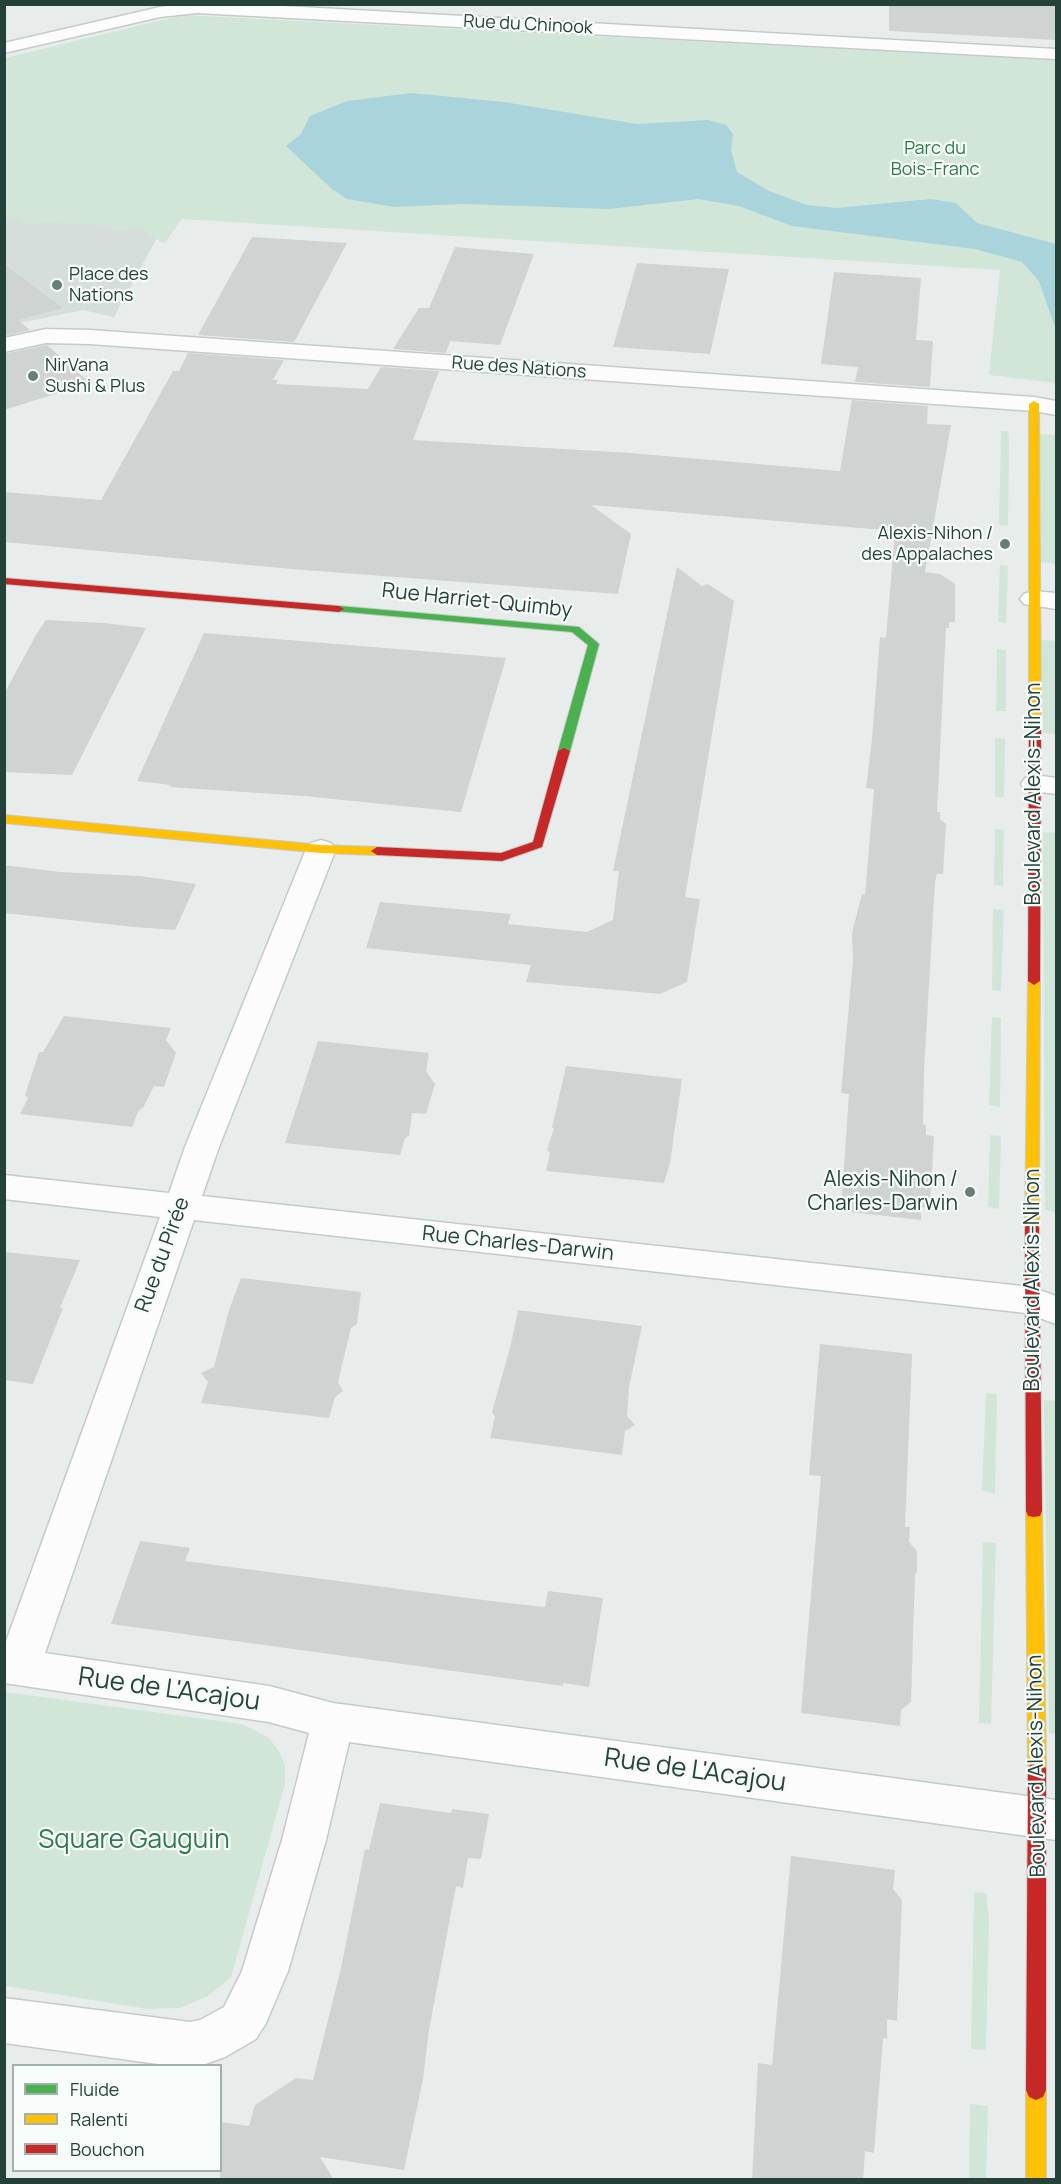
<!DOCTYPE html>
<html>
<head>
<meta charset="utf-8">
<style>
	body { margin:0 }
	#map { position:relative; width:1061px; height:2184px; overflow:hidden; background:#e8edeb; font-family:Manrope,sans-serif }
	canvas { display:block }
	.frame { position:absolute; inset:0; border:6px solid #24423a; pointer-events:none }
	.legend { position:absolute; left:12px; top:2064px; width:210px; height:108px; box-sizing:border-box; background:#f7fbf9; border:2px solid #a3b1ad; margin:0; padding:8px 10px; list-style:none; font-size:18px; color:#24423a }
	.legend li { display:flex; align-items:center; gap:12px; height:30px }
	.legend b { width:30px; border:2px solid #a3b1ad }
</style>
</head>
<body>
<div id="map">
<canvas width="1061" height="2184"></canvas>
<div class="frame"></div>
<ul class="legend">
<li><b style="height:8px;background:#4caf50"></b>Fluide</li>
<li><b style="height:8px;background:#ffc107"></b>Ralenti</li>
<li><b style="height:8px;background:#c62828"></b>Bouchon</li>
</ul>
</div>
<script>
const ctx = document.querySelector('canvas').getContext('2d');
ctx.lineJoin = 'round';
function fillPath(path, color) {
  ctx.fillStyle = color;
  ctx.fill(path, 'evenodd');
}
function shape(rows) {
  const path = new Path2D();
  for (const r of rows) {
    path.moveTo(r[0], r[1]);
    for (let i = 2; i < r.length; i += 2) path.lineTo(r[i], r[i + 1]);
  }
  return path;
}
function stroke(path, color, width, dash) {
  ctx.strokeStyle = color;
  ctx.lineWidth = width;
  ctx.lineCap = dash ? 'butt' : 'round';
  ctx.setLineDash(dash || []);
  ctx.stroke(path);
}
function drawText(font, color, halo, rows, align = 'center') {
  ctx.font = font + ' Manrope,sans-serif';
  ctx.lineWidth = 4.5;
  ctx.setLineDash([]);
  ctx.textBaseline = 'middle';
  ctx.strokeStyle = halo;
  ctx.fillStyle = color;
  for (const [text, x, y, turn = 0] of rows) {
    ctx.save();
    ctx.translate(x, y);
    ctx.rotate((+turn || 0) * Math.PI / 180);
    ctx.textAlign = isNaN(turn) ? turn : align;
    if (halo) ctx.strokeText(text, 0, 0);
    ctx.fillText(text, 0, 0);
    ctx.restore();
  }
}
const built = shape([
	[4,208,165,223,114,317,83,310,5,326]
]);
const green = shape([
	[183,15,1056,60,1056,383,989,375,1000,270,182,219,164,244,139,227,120,231,100,225,48,222,25,225,15,218,5,220,5,58],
	[1001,431,1008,431,1009,437,1008,526,999,525],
	[1040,434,1056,435,1056,564,1041,562],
	[1000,565,1008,566,1006,623,998,622],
	[1041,640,1056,641,1056,734,1043,733],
	[997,649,1006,650,1006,711,996,711],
	[995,738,1005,739,1004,797,995,797],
	[995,829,1004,830,1003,886,994,885],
	[1043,832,1056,833,1056,1212,1045,1210],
	[993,909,1004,910,1001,991,992,990],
	[992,1017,1001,1018,1000,1107,989,1105],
	[990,1135,1001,1136,999,1209,988,1207],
	[986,1393,997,1394,995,1493,982,1491],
	[1044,1400,1056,1401,1056,1734,1049,1733],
	[983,1542,996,1543,991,1724,979,1723],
	[5,1692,242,1724,269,1738,279,1751,285,1765,285,1784,231,1977,208,1996,180,2008,148,2009,5,1986],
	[974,1892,986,1893,989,1919,986,2050,971,2049],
	[970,2104,988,2106,986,2179,969,2179]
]);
const water = shape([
	[411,93,504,102,637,124,708,120,726,125,733,134,731,150,737,172,769,191,807,205,837,208,931,199,956,203,977,223,1056,244,1056,330,1039,281,1022,262,975,249,792,226,739,206,698,199,609,209,463,204,395,207,347,199,332,189,286,146,301,134,310,116,347,101]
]);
const building = shape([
	[889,4,1056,4,1056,40,889,31],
	[252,237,347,243,294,342,198,335],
	[455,247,534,254,500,345,450,341,446,353,393,349,419,308,429,308],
	[637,263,729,269,710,354,613,347],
	[4,264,63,308,18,320,30,330,4,336],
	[834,272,921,278,916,340,933,341,930,387,855,382,858,367,821,364],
	[47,345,90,383,4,410,4,354],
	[188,353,284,360,273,380,278,380,276,384,368,389,381,367,439,371,413,440,630,453,840,471,852,400,928,406,927,424,951,425,925,572,940,574,955,584,955,622,949,622,949,628,946,628,937,812,940,812,940,819,946,824,943,874,937,874,935,882,924,1071,923,1125,926,1125,926,1135,934,1136,930,1204,921,1209,921,1220,841,1211,849,1094,841,1093,853,960,852,933,862,894,865,895,874,789,866,788,872,739,880,637,886,638,895,531,591,505,631,534,618,594,291,569,4,542,4,492,101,500,173,371,179,371],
	[677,567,702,586,708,584,734,601,685,897,700,899,687,982,660,994,526,982,531,965,366,948,380,902,511,914,508,924,587,932,613,920,619,871,613,871],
	[46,620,104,623,146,628,72,775,4,772,4,694,36,635],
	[204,633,506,658,461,812,304,796,169,787,171,785,137,781],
	[4,865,60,872,140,876,196,884,175,930,135,927,4,913],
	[64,1016,171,1028,166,1040,176,1053,164,1087,154,1086,143,1108,139,1110,132,1127,20,1114,28,1098,25,1095,39,1052,43,1052],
	[318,1041,429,1053,426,1071,435,1084,426,1114,412,1113,409,1136,405,1138,400,1155,285,1143],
	[566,1066,682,1079,670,1163,664,1183,546,1171,550,1153,547,1150,554,1128,552,1128],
	[4,1252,80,1260,60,1308,63,1308,33,1384,4,1380],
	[241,1278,361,1292,357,1324,351,1328,338,1382,343,1391,335,1397,329,1418,201,1403,208,1382,201,1373,214,1367,229,1310],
	[518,1310,642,1326,629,1387,627,1416,635,1425,625,1431,622,1455,490,1438,495,1417,492,1412,511,1344],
	[820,1344,912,1354,905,1527,910,1527,909,1542,917,1551,917,1573,915,1574,911,1702,901,1710,900,1726,801,1713,821,1476,809,1475],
	[140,1541,190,1548,185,1561,499,1602,545,1607,548,1591,603,1598,589,1687,563,1683,563,1686,111,1624],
	[380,1803,451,1813,452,1809,489,1814,481,1859,468,1858,463,1888,456,1886,429,2030,423,2079,404,2170,320,2157,334,2180,220,2180,220,2122,249,2126,255,2105,296,2078,313,2080,341,1968,365,1849,369,1850],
	[791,1856,895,1870,893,1889,902,1900,897,2021,887,2019,887,2039,883,2038,874,2153,865,2151,863,2180,752,2180,758,2063,772,2065]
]);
const street = shape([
	[182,4,283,6,1056,49,1056,59,197,13,160,17,4,53,4,43,160,7,182,4],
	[46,329,90,330,1034,397,1056,401,1056,415,1034,411,90,344,46,343,4,352,4,338,46,329],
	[1033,591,1056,593,1056,609,1024,604,1020,599,1024,594,1033,591],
	[1035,775,1056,778,1056,794,1025,790,1021,784,1025,778,1035,775],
	[321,840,331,843,336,849,219,1147,202,1196,1031,1287,1056,1296,1056,1324,1026,1313,194,1220,45,1653,269,1686,333,1703,1056,1800,1056,1840,349,1742,326,1840,288,1971,266,2023,256,2039,225,2057,200,2066,173,2066,4,2043,4,1998,190,2022,200,2020,224,2007,242,1971,282,1840,309,1733,269,1722,4,1683,4,1647,160,1217,4,1199,4,1175,169,1193,185,1147,306,849,311,843,321,840]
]);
const fast = shape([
	[339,606,579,627,599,644,570,751,564,754,558,751,588,645,572,632,335,611,334,609,339,606]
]);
const slow = shape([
	[1034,401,1039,404,1041,727,1035,730,1029,727,1029,404,1034,401],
	[4,815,321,845,377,847,383,851,377,855,321,853,4,823,4,815],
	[1034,977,1040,981,1039,1228,1037,1232,1032,1233,1027,1232,1025,1228,1028,981,1034,977],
	[1034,1505,1040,1506,1042,1511,1046,1769,1043,1775,1037,1777,1031,1775,1028,1769,1026,1511,1028,1506,1034,1505],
	[1036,2080,1043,2083,1046,2090,1046,2180,1026,2180,1026,2090,1029,2083,1036,2080]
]);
const jam = shape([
	[4,578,339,606,344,609,339,612,4,584,4,578],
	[1035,724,1041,727,1040,981,1034,985,1028,981,1029,727,1035,724],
	[564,748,570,751,542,847,502,861,377,855,371,851,377,847,501,853,533,842,558,751,564,748],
	[1032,1223,1037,1224,1039,1228,1042,1511,1040,1516,1034,1517,1028,1516,1026,1511,1025,1228,1027,1224,1032,1223],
	[1037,1761,1043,1763,1046,1769,1046,2090,1043,2097,1036,2100,1029,2097,1026,2090,1028,1769,1031,1763,1037,1761]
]);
const markers = [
	[57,285,6,"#697e78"],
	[33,376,6,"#697e78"],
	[1005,544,6,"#697e78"],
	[970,1192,6,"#697e78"]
];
const farStreetnames = [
	["Rue du Chinook",528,25,3],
	["Rue des Nations",519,368,4]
];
const farParknames = [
	["Parc du",935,149],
	["Bois-Franc",935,170]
];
const farPoinames = [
	["Place des",69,275],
	["Nations",69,296],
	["NirVana",45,366],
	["Sushi & Plus",45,387],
	["Alexis-Nihon /",993,534,"right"],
	["des Appalaches",993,555,"right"]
];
const streetNames = [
	["Rue Harriet-Quimby",477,601,6],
	["Boulevard Alexis-Nihon",1034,794,-90],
	["Rue Charles-Darwin",518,1244,6],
	["Rue du Pirée",163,1255,-70],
	["Boulevard Alexis-Nihon",1033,1280,-90],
	["Boulevard Alexis-Nihon",1037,1766,-91]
];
const poiNames = [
	["Alexis-Nihon /",958,1180],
	["Charles-Darwin",958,1204]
];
const nearStreetnames = [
	["Rue de L'Acajou",169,1690,8],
	["Rue de L'Acajou",695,1771,8]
];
const nearParknames = [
	["Square Gauguin",134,1841]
];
fillPath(built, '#d6dedb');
fillPath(green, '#d1e6d8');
fillPath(water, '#a9d4db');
fillPath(building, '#cfd4d2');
stroke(street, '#c5cac8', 3);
stroke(fast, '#c3cbc8', 2);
stroke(slow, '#c3cbc8', 2);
stroke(jam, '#c3cbc8', 2);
fillPath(street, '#fcfcfc');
fillPath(fast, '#4caf50');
fillPath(slow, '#ffc107');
fillPath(jam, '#c62828');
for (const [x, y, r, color] of markers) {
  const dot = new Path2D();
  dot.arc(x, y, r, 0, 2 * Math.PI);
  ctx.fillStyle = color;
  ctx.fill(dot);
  stroke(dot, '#f7fbf9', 2);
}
drawText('18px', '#24423a', '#f7fbf9', farStreetnames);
drawText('18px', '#2d7a4b', '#f7fbf9', farParknames);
drawText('18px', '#24423a', '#f7fbf9', farPoinames, 'left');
drawText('21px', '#24423a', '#f7fbf9', streetNames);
drawText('21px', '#24423a', '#f7fbf9', poiNames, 'right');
drawText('26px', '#24423a', '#f7fbf9', nearStreetnames);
drawText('26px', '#2d7a4b', '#f7fbf9', nearParknames);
</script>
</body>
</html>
